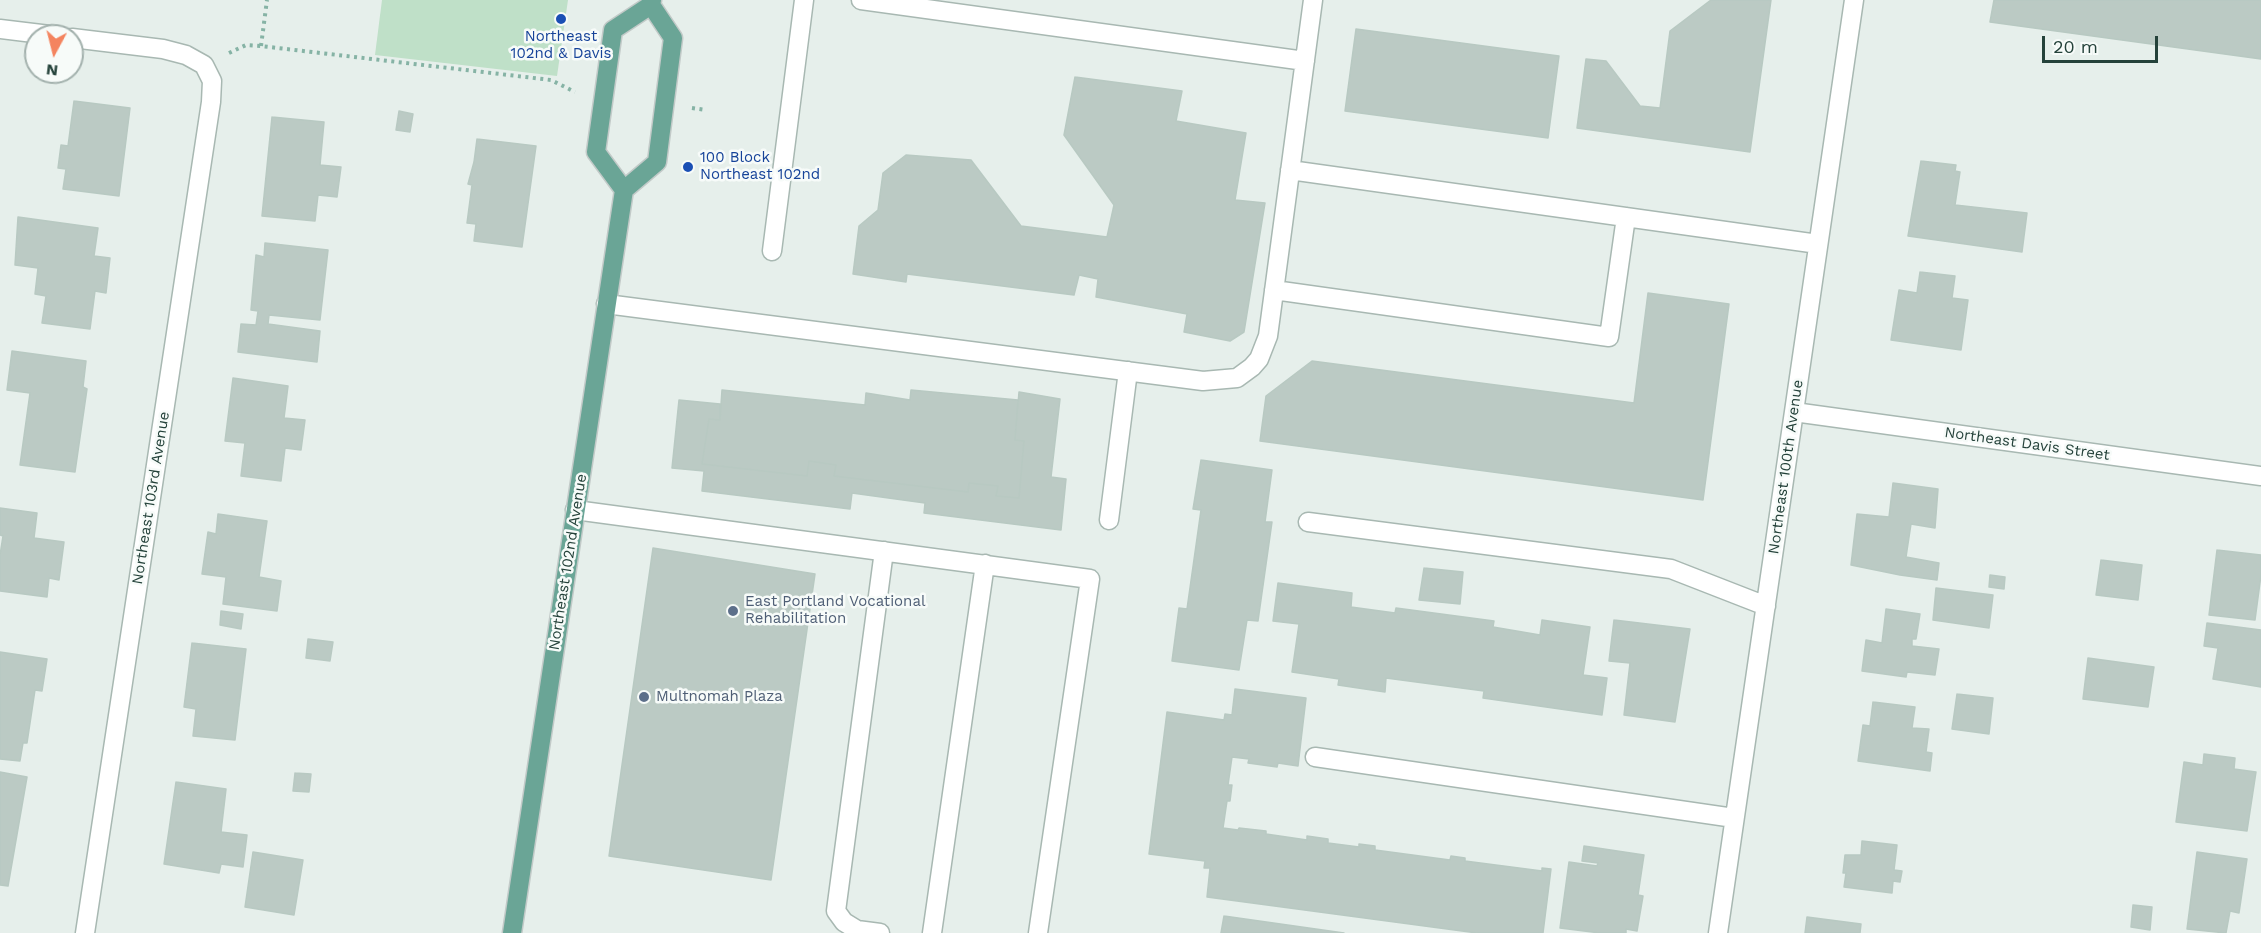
<!DOCTYPE html>
<html>
<head>
<meta charset="utf-8">
<style>
	body { margin:0 }
	#map { position:relative; width:2261px; height:933px; overflow:hidden; background:#e6efeb; font-family:"Work Sans",sans-serif }
	canvas { display:block }
	.north { position:absolute; left:24px; top:24px; width:60px; height:60px; box-sizing:border-box; background:#f7fbf9; border:2px solid #a3b1ad; border-radius:50%; rotate:187deg; font-size:16px; font-weight:700; line-height:24px; text-align:center; color:#24423a }
	.north::after { content:''; display:block; margin:auto; width:21px; height:27px; background:#f4845f; clip-path:polygon(50% 0,100% 100%,50% 72%,0 100%) }
	.scale { position:absolute; left:2042px; top:36px; width:116px; height:27px; box-sizing:border-box; border:3px solid #24423a; border-top:0; padding-left:8px; font-size:18px; line-height:21px; white-space:nowrap; color:#24423a; -webkit-text-stroke:4px #f7fbf9; paint-order:stroke }
</style>
</head>
<body>
<div id="map">
<canvas width="2261" height="933"></canvas>
<div class="north">N</div>
<div class="scale">20 m</div>
</div>
<script>
const ctx = document.querySelector('canvas').getContext('2d');
ctx.lineJoin = 'round';
function fillPath(path, color) {
  ctx.fillStyle = color;
  ctx.fill(path, 'evenodd');
}
function shape(rows) {
  const path = new Path2D();
  for (const r of rows) {
    path.moveTo(r[0], r[1]);
    for (let i = 2; i < r.length; i += 2) path.lineTo(r[i], r[i + 1]);
  }
  return path;
}
function stroke(path, color, width, dash) {
  ctx.strokeStyle = color;
  ctx.lineWidth = width;
  ctx.lineCap = dash ? 'butt' : 'round';
  ctx.setLineDash(dash || []);
  ctx.stroke(path);
}
function drawText(font, color, halo, rows, align = 'center') {
  ctx.font = font + ' "Work Sans",sans-serif';
  ctx.lineWidth = 5;
  ctx.setLineDash([]);
  ctx.textBaseline = 'middle';
  ctx.strokeStyle = halo;
  ctx.fillStyle = color;
  for (const [text, x, y, turn = 0] of rows) {
    ctx.save();
    ctx.translate(x, y);
    ctx.rotate((+turn || 0) * Math.PI / 180);
    ctx.textAlign = isNaN(turn) ? turn : align;
    if (halo) ctx.strokeText(text, 0, 0);
    ctx.fillText(text, 0, 0);
    ctx.restore();
  }
}
const green = shape([
	[382,0,568,0,557,76,375,55]
]);
const building = shape([
	[1711,0,1771,0,1750,152,1577,128,1586,59,1606,61,1640,106,1660,108,1670,31,1711,0],
	[1994,0,2261,0,2261,59,1990,22,1994,0],
	[1356,29,1559,56,1548,138,1345,111,1356,29],
	[1075,77,1182,91,1176,121,1246,133,1235,200,1265,203,1244,332,1230,341,1184,332,1187,314,1096,297,1098,279,1079,275,1074,295,907,274,906,282,853,274,859,226,878,210,883,173,906,155,971,160,1021,226,1107,237,1114,205,1064,135,1075,77],
	[74,101,130,108,119,196,63,189,66,169,58,168,61,145,68,146,74,101],
	[399,111,413,114,410,132,396,130,399,111],
	[272,117,324,122,320,165,341,167,337,197,318,195,315,221,262,216,272,117],
	[477,139,536,146,522,247,474,241,476,224,467,223,472,185,468,184,474,162,477,139],
	[1921,161,1956,165,1955,171,1960,172,1955,205,2027,213,2022,252,1908,236,1921,161],
	[18,217,98,228,94,256,110,258,106,293,95,291,90,329,42,323,46,296,35,294,38,268,15,265,18,217],
	[265,243,328,250,320,320,269,315,268,324,320,331,317,362,238,352,241,324,256,325,258,311,251,310,256,255,264,257,265,243],
	[1920,272,1955,276,1952,298,1968,300,1961,350,1891,340,1899,290,1917,293,1920,272],
	[1648,293,1729,304,1703,500,1260,441,1266,396,1312,361,1634,403,1648,293],
	[12,351,86,361,83,387,87,389,75,472,20,465,30,393,7,390,12,351],
	[233,378,288,386,284,418,305,420,301,450,285,448,281,481,241,476,245,443,225,441,233,378],
	[722,390,865,405,866,393,910,400,911,390,1018,400,1015,440,1024,441,1019,498,996,496,998,486,969,483,968,492,834,476,836,465,809,461,807,476,702,464,709,419,720,420,722,390],
	[1019,392,1060,399,1051,477,1066,479,1061,530,924,513,925,503,852,493,850,509,702,491,704,471,672,468,679,400,720,404,720,420,709,419,702,464,807,476,809,461,836,465,834,476,968,492,969,483,998,486,996,496,1019,498,1024,441,1015,440,1019,392],
	[1201,460,1272,470,1265,522,1272,522,1258,621,1247,620,1239,670,1172,661,1179,608,1187,609,1201,510,1193,509,1201,460],
	[1893,483,1938,489,1935,528,1911,524,1906,557,1939,563,1937,580,1900,575,1851,565,1857,514,1889,517,1893,483],
	[0,508,37,513,34,538,64,542,59,580,49,578,47,597,0,591,0,555,3,536,0,535,0,508],
	[218,514,267,521,259,577,281,581,277,611,223,604,226,577,202,574,208,532,216,534,218,514],
	[653,548,815,574,771,880,609,856,653,548],
	[2217,550,2261,555,2261,575,2255,620,2209,615,2217,550],
	[2101,560,2142,565,2138,600,2096,595,2101,560],
	[1424,568,1463,572,1460,604,1419,600,1424,568],
	[1990,575,2005,577,2004,589,1989,587,1990,575],
	[1278,583,1352,593,1351,607,1395,613,1396,608,1494,621,1493,627,1540,635,1542,620,1590,627,1583,675,1607,678,1602,715,1483,698,1484,691,1386,678,1385,692,1338,685,1339,679,1292,672,1299,624,1273,621,1278,583],
	[1936,588,1993,595,1989,628,1933,620,1936,588],
	[1886,609,1920,614,1916,639,1912,639,1912,646,1939,649,1935,675,1907,672,1906,677,1862,671,1866,640,1882,643,1886,609],
	[221,611,243,614,241,629,220,625,221,611],
	[1614,620,1690,629,1675,722,1624,715,1630,663,1609,661,1614,620],
	[2207,623,2261,630,2261,687,2213,679,2218,648,2204,646,2207,623],
	[308,639,333,642,330,661,306,658,308,639],
	[192,643,246,649,235,740,193,736,196,709,184,707,192,643],
	[0,652,47,659,42,691,35,690,27,743,23,743,20,761,0,759,0,652],
	[2088,658,2154,667,2148,707,2083,699,2088,658],
	[1235,689,1306,698,1298,766,1278,763,1277,767,1248,763,1249,759,1232,757,1228,785,1232,785,1230,801,1227,801,1223,828,1238,830,1239,828,1266,831,1266,834,1307,840,1307,836,1328,839,1328,843,1359,847,1359,844,1375,846,1375,850,1450,860,1451,856,1465,858,1465,861,1542,871,1542,868,1551,869,1543,933,1477,933,1207,897,1210,868,1204,868,1205,861,1149,854,1167,712,1224,720,1225,714,1232,715,1235,689],
	[1957,694,1993,698,1989,734,1952,729,1957,694],
	[1873,702,1915,707,1912,728,1929,729,1926,752,1932,753,1930,771,1858,761,1863,725,1870,726,1873,702],
	[2204,754,2235,758,2234,769,2256,772,2247,831,2176,822,2184,762,2203,765,2204,754],
	[0,772,27,777,8,886,0,885,0,772],
	[295,773,311,774,309,792,293,791,295,773],
	[176,782,226,789,221,832,247,835,243,867,221,864,219,873,164,864,176,782],
	[1862,841,1897,845,1894,870,1902,871,1900,882,1893,881,1892,893,1844,887,1846,873,1843,873,1845,855,1861,855,1862,841],
	[1584,846,1644,855,1638,895,1643,896,1637,931,1626,929,1626,933,1600,933,1560,928,1569,862,1597,866,1598,863,1582,861,1584,846],
	[253,852,303,860,294,915,245,907,253,852],
	[2197,852,2247,859,2239,913,2230,911,2226,933,2187,929,2197,852],
	[2133,905,2152,907,2150,930,2131,927,2133,905],
	[1224,916,1344,933,1221,933,1224,916],
	[1807,917,1861,924,1860,933,1805,933,1807,917]
]);
const path = shape([
	[261,46,267,0],
	[229,53,246,45,261,46,551,80,575,92],
	[692,108,706,110]
]);
const minor = shape([
	[861,0,1305,61],
	[0,29,58,36],
	[72,38,163,49,186,55,204,65,212,81,211,102,85,933],
	[1290,170,1818,244],
	[772,251,804,0],
	[1274,290,1609,337,1626,217],
	[606,304,1203,381,1237,378,1252,367,1259,359,1268,336,1313,0],
	[1794,412,2261,476],
	[575,510,1090,579,1038,933],
	[1109,520,1128,371],
	[1308,522,1671,569,1766,606],
	[1315,757,1734,818],
	[880,933,857,930,844,922,836,911,884,551],
	[932,933,985,564],
	[1718,933,1854,0]
]);
const major = shape([
	[624,190,596,152,613,30,651,5],
	[512,933,624,190,657,162,673,38,651,5,652,0]
]);
const markers = [
	[561,19,6,"#1a4fb4"],
	[688,167,6,"#1a4fb4"],
	[733,611,6,"#5c6f8a"],
	[644,697,6,"#5c6f8a"]
];
const transitNames = [
	["Northeast",561,37],
	["102nd & Davis",561,54],
	["100 Block",700,158,"left"],
	["Northeast 102nd",700,175,"left"]
];
const streetNames = [
	["Northeast Davis Street",2027,444,8],
	["Northeast 100th Avenue",1786,467,-82],
	["Northeast 103rd Avenue",151,498,-81],
	["Northeast 102nd Avenue",568,562,-81]
];
const serviceNames = [
	["East Portland Vocational",745,602],
	["Rehabilitation",745,619],
	["Multnomah Plaza",656,697]
];
fillPath(green, '#bfe0c8');
fillPath(building, '#bbcac4');
stroke(building, '#b8c9c2', 1.5);
stroke(minor, '#a8b8b2', 21);
stroke(major, '#c2cac8', 21);
stroke(path, '#86b3a5', 4, [3, 4.5]);
stroke(minor, '#fff', 18);
stroke(major, '#6aa596', 18);
for (const [x, y, r, color] of markers) {
  const dot = new Path2D();
  dot.arc(x, y, r, 0, 2 * Math.PI);
  ctx.fillStyle = color;
  ctx.fill(dot);
  stroke(dot, '#f7fbf9', 2);
}
drawText('15px', '#164399', '#f7fbf9', transitNames);
drawText('15px', '#24423a', '#f7fbf9', streetNames);
drawText('15px', '#4e5e75', '#f7fbf9', serviceNames, 'left');
</script>
</body>
</html>
